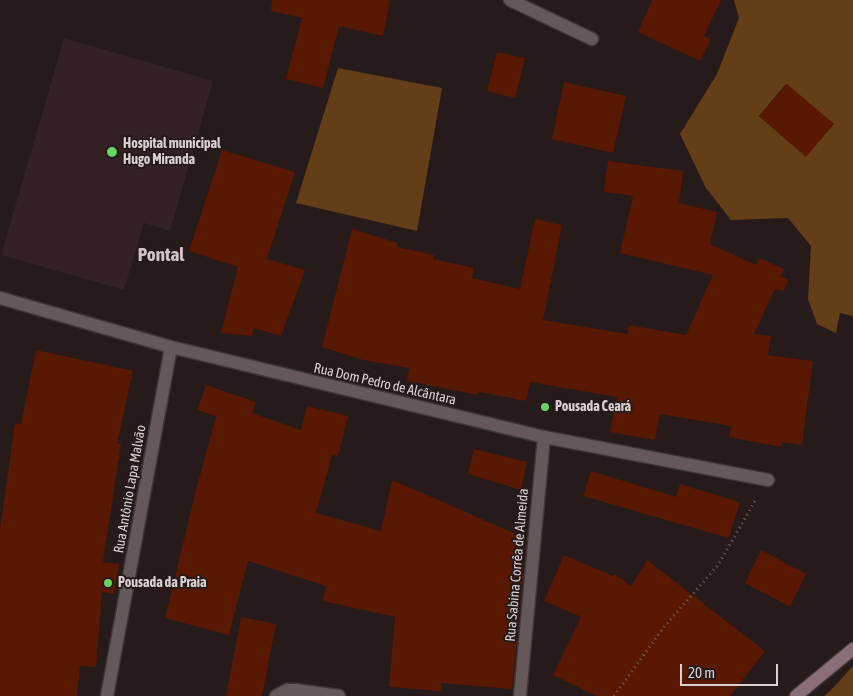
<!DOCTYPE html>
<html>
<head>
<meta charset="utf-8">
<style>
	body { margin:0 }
	#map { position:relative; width:853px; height:696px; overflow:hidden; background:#261a1b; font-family:"Asap Condensed",sans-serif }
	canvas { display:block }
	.scale { position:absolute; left:680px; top:664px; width:98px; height:22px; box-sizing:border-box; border:2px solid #d9d1d1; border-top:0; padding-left:6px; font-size:15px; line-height:18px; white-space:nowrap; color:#d9d1d1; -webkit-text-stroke:4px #261a1b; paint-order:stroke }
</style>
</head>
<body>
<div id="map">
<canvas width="853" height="696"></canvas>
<div class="scale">20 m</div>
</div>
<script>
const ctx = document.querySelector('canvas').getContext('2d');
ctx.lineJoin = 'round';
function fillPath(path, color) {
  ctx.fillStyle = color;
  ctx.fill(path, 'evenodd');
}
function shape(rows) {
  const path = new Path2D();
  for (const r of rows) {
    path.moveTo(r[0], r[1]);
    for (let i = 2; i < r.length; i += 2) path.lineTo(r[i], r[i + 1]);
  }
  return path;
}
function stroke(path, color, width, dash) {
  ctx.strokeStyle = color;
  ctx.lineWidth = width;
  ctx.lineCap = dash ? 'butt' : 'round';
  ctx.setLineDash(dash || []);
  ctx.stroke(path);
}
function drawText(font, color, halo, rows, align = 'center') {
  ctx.font = font + ' "Asap Condensed",sans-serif';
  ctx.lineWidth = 4;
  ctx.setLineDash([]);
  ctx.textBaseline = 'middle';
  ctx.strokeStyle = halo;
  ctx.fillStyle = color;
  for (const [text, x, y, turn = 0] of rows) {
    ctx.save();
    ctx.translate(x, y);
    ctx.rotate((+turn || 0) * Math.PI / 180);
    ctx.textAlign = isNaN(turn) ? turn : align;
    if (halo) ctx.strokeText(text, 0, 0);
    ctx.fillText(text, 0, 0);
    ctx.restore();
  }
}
const built = shape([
	[64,38,213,81,170,231,144,223,124,290,1,255]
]);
const forest = shape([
	[734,0,853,0,853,316,840,313,836,333,817,324,808,299,811,246,788,218,731,220,706,188,680,134,717,74,739,18],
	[786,84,833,124,806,156,759,116],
	[338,68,442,88,417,231,296,203],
	[853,666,853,696,824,696,831,690]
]);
const building = shape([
	[272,0,390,0,383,36,339,26,323,88,286,79,302,18,271,11],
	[652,0,721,0,704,36,711,39,700,61,638,32],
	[497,52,525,58,515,98,487,91],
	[564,82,626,96,613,153,552,139],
	[787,84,834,124,806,157,759,116],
	[222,150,295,172,267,259,305,270,281,336,254,328,252,336,221,333,238,267,189,251],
	[608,161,683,171,679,203,717,212,710,244,756,265,759,258,784,269,781,276,788,280,784,291,775,289,754,334,771,336,768,355,813,361,802,445,782,442,781,447,729,437,731,426,660,414,655,440,610,432,617,397,530,382,526,401,479,392,478,395,407,381,409,368,363,360,322,347,352,229,398,243,397,247,434,255,433,259,474,268,472,278,520,289,535,219,562,225,543,320,627,334,629,325,686,335,713,275,620,253,633,196,604,192],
	[36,350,133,371,117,444,121,444,103,562,119,564,114,594,102,592,96,667,80,666,77,696,0,696,0,529,15,423,21,424],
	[206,385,256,402,252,413,301,430,307,406,348,416,338,456,332,455,316,513,381,531,392,480,521,536,524,566,512,689,442,683,441,691,389,687,395,617,323,601,326,586,248,561,229,635,165,618,195,494,216,416,197,410],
	[474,449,527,462,521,490,468,474],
	[591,471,676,497,680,484,740,502,729,538,583,496],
	[761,550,806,574,790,607,745,583],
	[564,555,613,576,615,574,631,586,647,560,765,651,730,696,596,696,553,675,581,617,544,601],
	[241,617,276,624,262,696,226,696]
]);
const path = shape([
	[614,696,664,627,718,565,755,501]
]);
const street = shape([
	[510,0,592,39],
	[0,298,171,347,544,437,768,480],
	[107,696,171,347],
	[276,696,287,690,296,690,339,696],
	[520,696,544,437]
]);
const secondary = shape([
	[796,696,853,649]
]);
const markers = [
	[112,152,6,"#68d465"],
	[545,407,5,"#68d465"],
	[108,583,5,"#68d465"]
];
const poiNames = [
	["Hospital municipal",123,144],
	["Hugo Miranda",123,160],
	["Pousada Ceará",555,407],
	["Pousada da Praia",118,583]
];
const streetNames = [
	["Rua Dom Pedro de Alcântara",385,384,13],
	["Rua Antônio Lapa Malvão",130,489,-80],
	["Rua Sabina Corrêa de Almeida",517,565,-85]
];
const districtNames = [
	["Pontal",161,255]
];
fillPath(built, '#332123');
fillPath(forest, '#633e17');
fillPath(building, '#581802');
stroke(street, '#3f3637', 15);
stroke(secondary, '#3f3637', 15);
stroke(path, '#6d6363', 3, [1, 4]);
stroke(street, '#665859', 12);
stroke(secondary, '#8c6e79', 12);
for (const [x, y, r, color] of markers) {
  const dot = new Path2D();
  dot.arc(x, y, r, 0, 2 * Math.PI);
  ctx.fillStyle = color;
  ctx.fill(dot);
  stroke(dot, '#261a1b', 2);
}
drawText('bold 14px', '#d9d1d1', '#261a1b', poiNames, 'left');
drawText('14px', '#d9d1d1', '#261a1b', streetNames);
drawText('bold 19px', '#d4c3c4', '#261a1b', districtNames);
</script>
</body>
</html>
